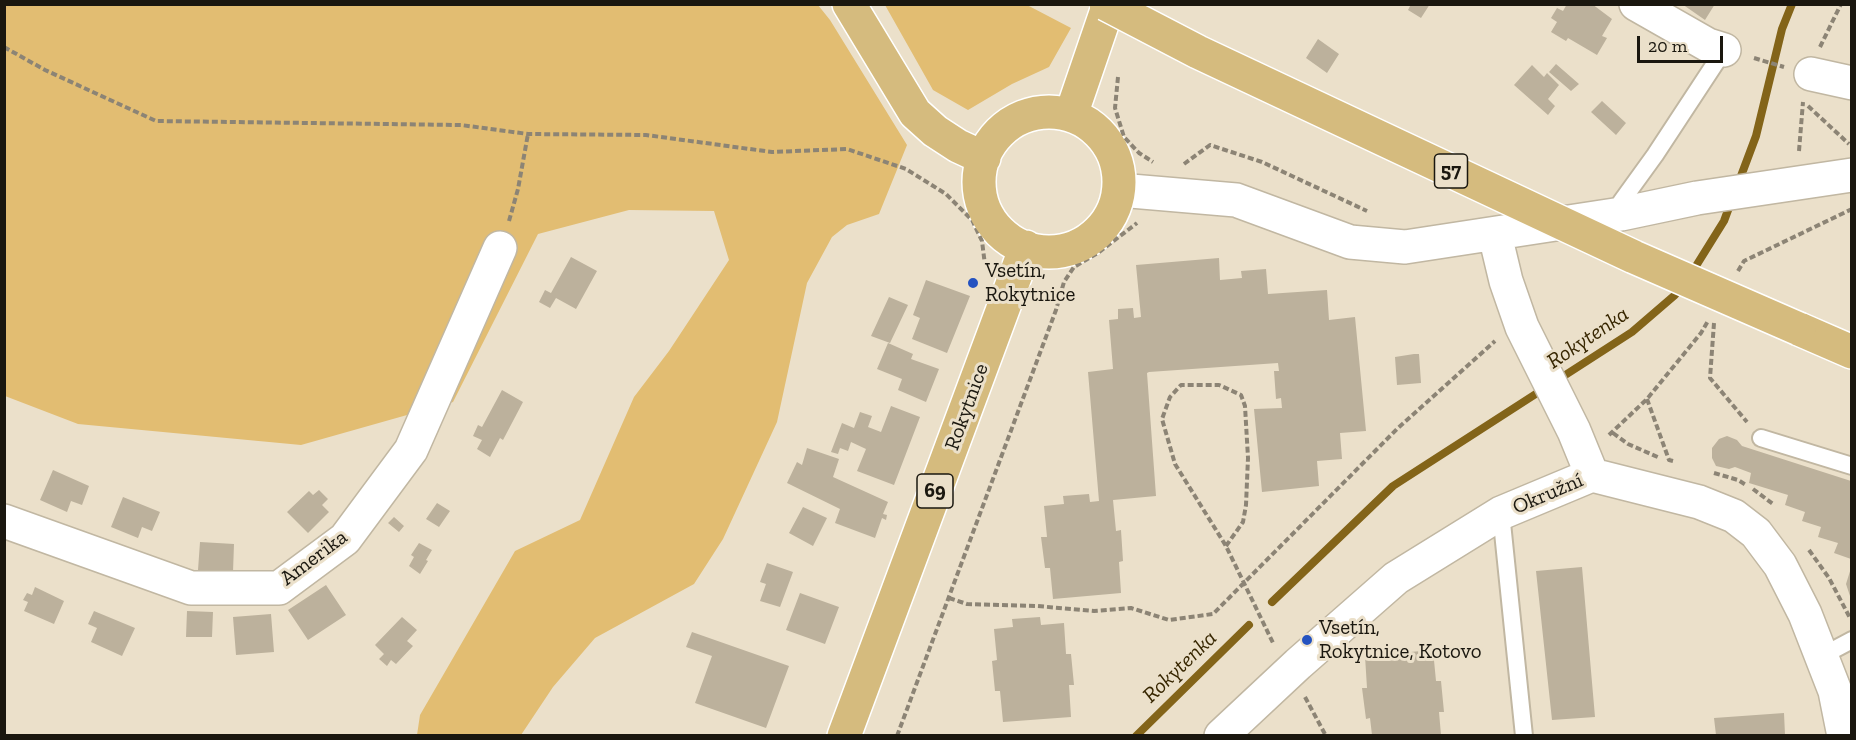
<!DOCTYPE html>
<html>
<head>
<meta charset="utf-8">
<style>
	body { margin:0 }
	#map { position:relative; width:1856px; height:740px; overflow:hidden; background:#ebe0ca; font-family:"Zilla Slab",serif }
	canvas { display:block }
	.frame { position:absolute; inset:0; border:6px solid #1a170f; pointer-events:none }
	.scale { position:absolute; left:1637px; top:36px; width:86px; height:27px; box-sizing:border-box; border:3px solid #1a170f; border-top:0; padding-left:8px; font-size:18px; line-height:21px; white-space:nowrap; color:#1a170f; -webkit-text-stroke:4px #ebe0ca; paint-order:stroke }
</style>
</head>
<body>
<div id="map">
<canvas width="1856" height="740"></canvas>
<div class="frame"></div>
<div class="scale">20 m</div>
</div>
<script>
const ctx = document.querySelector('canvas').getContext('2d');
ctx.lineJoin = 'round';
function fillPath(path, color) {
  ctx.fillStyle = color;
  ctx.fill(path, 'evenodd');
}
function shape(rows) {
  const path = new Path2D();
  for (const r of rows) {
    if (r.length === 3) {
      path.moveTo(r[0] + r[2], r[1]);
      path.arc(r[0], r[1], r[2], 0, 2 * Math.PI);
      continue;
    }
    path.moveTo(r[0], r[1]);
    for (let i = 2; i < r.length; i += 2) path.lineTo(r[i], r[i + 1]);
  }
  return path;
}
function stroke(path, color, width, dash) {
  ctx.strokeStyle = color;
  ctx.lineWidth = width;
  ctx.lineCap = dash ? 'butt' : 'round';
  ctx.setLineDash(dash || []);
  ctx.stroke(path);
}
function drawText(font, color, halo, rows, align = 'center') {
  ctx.font = font + ' "Zilla Slab",serif';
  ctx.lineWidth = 6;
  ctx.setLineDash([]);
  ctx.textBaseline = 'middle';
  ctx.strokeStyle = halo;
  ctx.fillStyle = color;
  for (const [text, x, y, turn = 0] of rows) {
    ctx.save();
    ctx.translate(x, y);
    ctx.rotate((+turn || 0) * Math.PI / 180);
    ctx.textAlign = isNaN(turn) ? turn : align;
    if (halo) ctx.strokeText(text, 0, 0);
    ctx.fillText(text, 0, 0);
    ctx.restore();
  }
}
const green = shape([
	[4,5,818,5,830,20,907,145,879,214,847,225,832,237,807,283,777,422,723,539,694,584,595,638,553,687,521,735,417,735,420,715,515,551,580,520,634,397,669,351,729,260,714,211,629,210,538,234,453,402,301,445,78,424,5,396],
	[885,5,1027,5,1071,28,1049,67,1012,84,968,110,933,90]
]);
const stream = shape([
	[1738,184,1756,136,1782,29,1792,4],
	[1691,274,1724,221,1731,202],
	[1556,381,1632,332,1675,295,1683,284],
	[1272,602,1393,486,1545,388],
	[1136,736,1249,625]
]);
const building = shape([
	[1411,4,1430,4,1421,18,1408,10],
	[1567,4,1592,4,1612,19,1602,36,1607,38,1597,55,1568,38,1566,41,1551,32,1557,22,1551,18,1557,8,1563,11],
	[1682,4,1715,4,1705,20],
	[1318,39,1339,54,1327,73,1306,58],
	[1556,64,1579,84,1571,91,1549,72],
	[1532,65,1544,77,1547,73,1559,85,1548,99,1555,106,1548,115,1514,85],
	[1602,101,1626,123,1616,135,1591,112],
	[571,257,597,271,576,309,556,298,550,308,539,302,545,290,551,293],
	[1219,258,1220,280,1242,278,1241,271,1266,269,1268,294,1327,290,1329,320,1355,317,1366,431,1340,433,1342,459,1317,461,1319,486,1262,492,1254,409,1282,408,1281,398,1276,399,1274,371,1279,371,1278,363,1149,372,1147,373,1156,496,1113,500,1116,531,1121,530,1123,561,1119,562,1121,593,1053,599,1050,568,1045,568,1041,537,1047,537,1044,506,1064,504,1063,496,1089,494,1090,502,1099,501,1088,372,1113,369,1109,320,1118,319,1118,309,1133,308,1134,318,1141,317,1136,265],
	[926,280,970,296,947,353,912,339,920,318,913,315],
	[889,297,908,305,890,343,871,336],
	[888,343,913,354,911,359,939,369,926,402,898,390,902,379,877,369],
	[1414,354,1419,354,1421,383,1397,385,1395,357],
	[502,390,523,402,503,440,500,438,490,457,477,449,482,440,473,436,478,425,482,427],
	[891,406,920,417,894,485,857,471,866,449,851,442,848,451,840,448,838,454,831,452,842,423,854,428,860,412,872,416,868,427,881,432],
	[1727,436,1737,440,1742,446,1851,481,1851,559,1834,553,1838,543,1818,537,1821,527,1802,521,1805,512,1785,505,1788,495,1749,483,1751,473,1735,467,1729,469,1716,466,1712,458,1712,448,1719,439],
	[807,448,839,459,833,477,888,502,883,514,887,515,886,520,882,518,875,538,835,523,840,509,787,483,797,462,802,465],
	[53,470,89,486,82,505,71,501,67,512,40,500],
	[319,490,328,499,322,505,329,512,308,533,287,512,309,491,313,495],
	[123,497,160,512,152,531,142,527,138,538,111,527],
	[437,503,450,511,439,527,426,519],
	[803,507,827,518,813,546,789,533],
	[394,517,404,526,399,532,388,523],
	[200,542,234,544,233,572,198,570],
	[419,543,432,550,426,560,428,561,420,574,409,566,414,557,411,555],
	[767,563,793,572,780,607,760,601,766,584,760,582],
	[1582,567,1595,717,1552,720,1536,571],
	[1851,568,1851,599,1846,584],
	[326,585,346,615,308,640,288,610],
	[35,587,64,601,54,624,24,611,28,602,23,600,27,593,32,595],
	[800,593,839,607,825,644,786,630],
	[94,611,135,628,122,656,91,642,97,628,88,624],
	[187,611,213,612,212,637,186,637],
	[271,614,274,652,236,655,233,617],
	[402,617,417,630,407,641,413,646,396,664,391,660,387,666,379,659,384,654,375,645],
	[1040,617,1041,625,1064,623,1066,654,1071,654,1074,685,1069,685,1071,717,1003,722,1000,691,995,691,992,661,997,660,994,629,1013,627,1012,619],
	[692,632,789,666,766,728,695,703,712,656,686,647],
	[1433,650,1436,681,1441,681,1444,712,1439,712,1441,735,1372,735,1370,718,1366,719,1362,688,1367,688,1365,656],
	[1784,713,1785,735,1716,735,1714,718]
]);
const path = shape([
	[4,47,45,70,156,121,461,125,528,134,646,135,772,152,847,149,906,169,946,194,972,220,982,241,985,265],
	[1820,47,1841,4],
	[1754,58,1784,67],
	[1118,77,1115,108,1124,137,1139,153,1153,162],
	[1808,106,1849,144],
	[1799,151,1803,102],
	[1184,164,1210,145,1262,162,1367,211],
	[509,221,518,189,528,134],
	[1738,271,1744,261,1852,209],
	[1714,323,1710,378,1747,422],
	[1647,399,1669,460,1673,461],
	[1613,433,1628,444,1660,458],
	[1609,435,1647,399,1701,333,1708,321],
	[1714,473,1738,480,1746,485],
	[1753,489,1773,504],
	[1226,546,1243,522,1246,505,1248,458,1245,406,1241,395,1219,385,1181,385,1170,397,1162,419,1175,464,1226,546,1274,645],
	[1809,550,1829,578,1850,618],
	[949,598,967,604,1037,606,1094,611,1131,608,1169,620,1213,614,1397,429,1495,341],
	[1305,697,1326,736],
	[897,736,1056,310,1064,282,1074,267,1098,253,1137,223]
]);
const lane = shape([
	[1621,214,1621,202,1655,155,1724,50],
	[1761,438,1852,466],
	[1501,513,1524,736],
	[1822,656,1852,640]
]);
const street = shape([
	[1636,4,1708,45,1724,50],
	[1811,74,1852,83],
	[1119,190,1236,200,1350,242,1405,247,1621,214,1697,198,1852,175],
	[1495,235,1506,281,1522,327,1574,431,1592,475],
	[4,521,191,588,279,588,345,539,411,450,500,248],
	[1221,736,1298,664,1396,578,1501,513,1592,475,1699,502,1734,516,1756,533,1780,565,1805,614,1835,691,1844,736]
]);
const primary = shape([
	[849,4,915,113,935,131,958,146,984,158],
	[1049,182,70],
	[1071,115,1109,4],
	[1799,329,1852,352],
	[844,736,1026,247]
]);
const primaryBridge = shape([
	[1106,4,1198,52,1402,148,1634,257,1799,329]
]);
const markers = [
	[973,283,6,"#2452c0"],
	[1307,640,6,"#2452c0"]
];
const shields = [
	[1451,171,33],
	[935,491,36]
];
const shieldNames = [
	["57",1451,171],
	["69",935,491]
];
const poiNames = [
	["Vsetín,",985,271],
	["Rokytnice",985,295],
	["Vsetín,",1319,628],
	["Rokytnice, Kotovo",1319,652]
];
const streetNames = [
	["Rokytnice",967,407,-70],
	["Okružní",1548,494,-23],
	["Amerika",314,558,-37]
];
const waterNames = [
	["Rokytenka",1588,338,-34],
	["Rokytenka",1180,667,-44]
];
fillPath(green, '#e2bd72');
stroke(stream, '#836419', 8);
fillPath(building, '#bcb19c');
stroke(lane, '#c1b7a2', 20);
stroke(street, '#c1b7a2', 36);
stroke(primary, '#fff', 36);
stroke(path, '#8c8475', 4, [6, 3]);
stroke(lane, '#fff', 16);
stroke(street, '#fff', 33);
stroke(primary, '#d5bb7e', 33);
stroke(primaryBridge, '#fff', 36, []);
stroke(primaryBridge, '#d5bb7e', 33);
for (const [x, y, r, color] of markers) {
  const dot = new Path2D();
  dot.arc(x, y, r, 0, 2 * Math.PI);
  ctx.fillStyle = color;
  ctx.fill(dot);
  stroke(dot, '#ebe0ca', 2);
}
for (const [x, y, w] of shields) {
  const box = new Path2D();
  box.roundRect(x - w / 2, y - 17, w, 34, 4.5);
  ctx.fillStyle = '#ebe0ca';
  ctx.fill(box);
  stroke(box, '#1a170f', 1.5);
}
drawText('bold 20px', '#1a170f', null, shieldNames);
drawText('21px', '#1a170f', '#ebe0ca', poiNames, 'left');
drawText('21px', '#1a170f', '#ebe0ca', streetNames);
drawText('italic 22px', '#372600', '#ebe0ca', waterNames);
</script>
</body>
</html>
